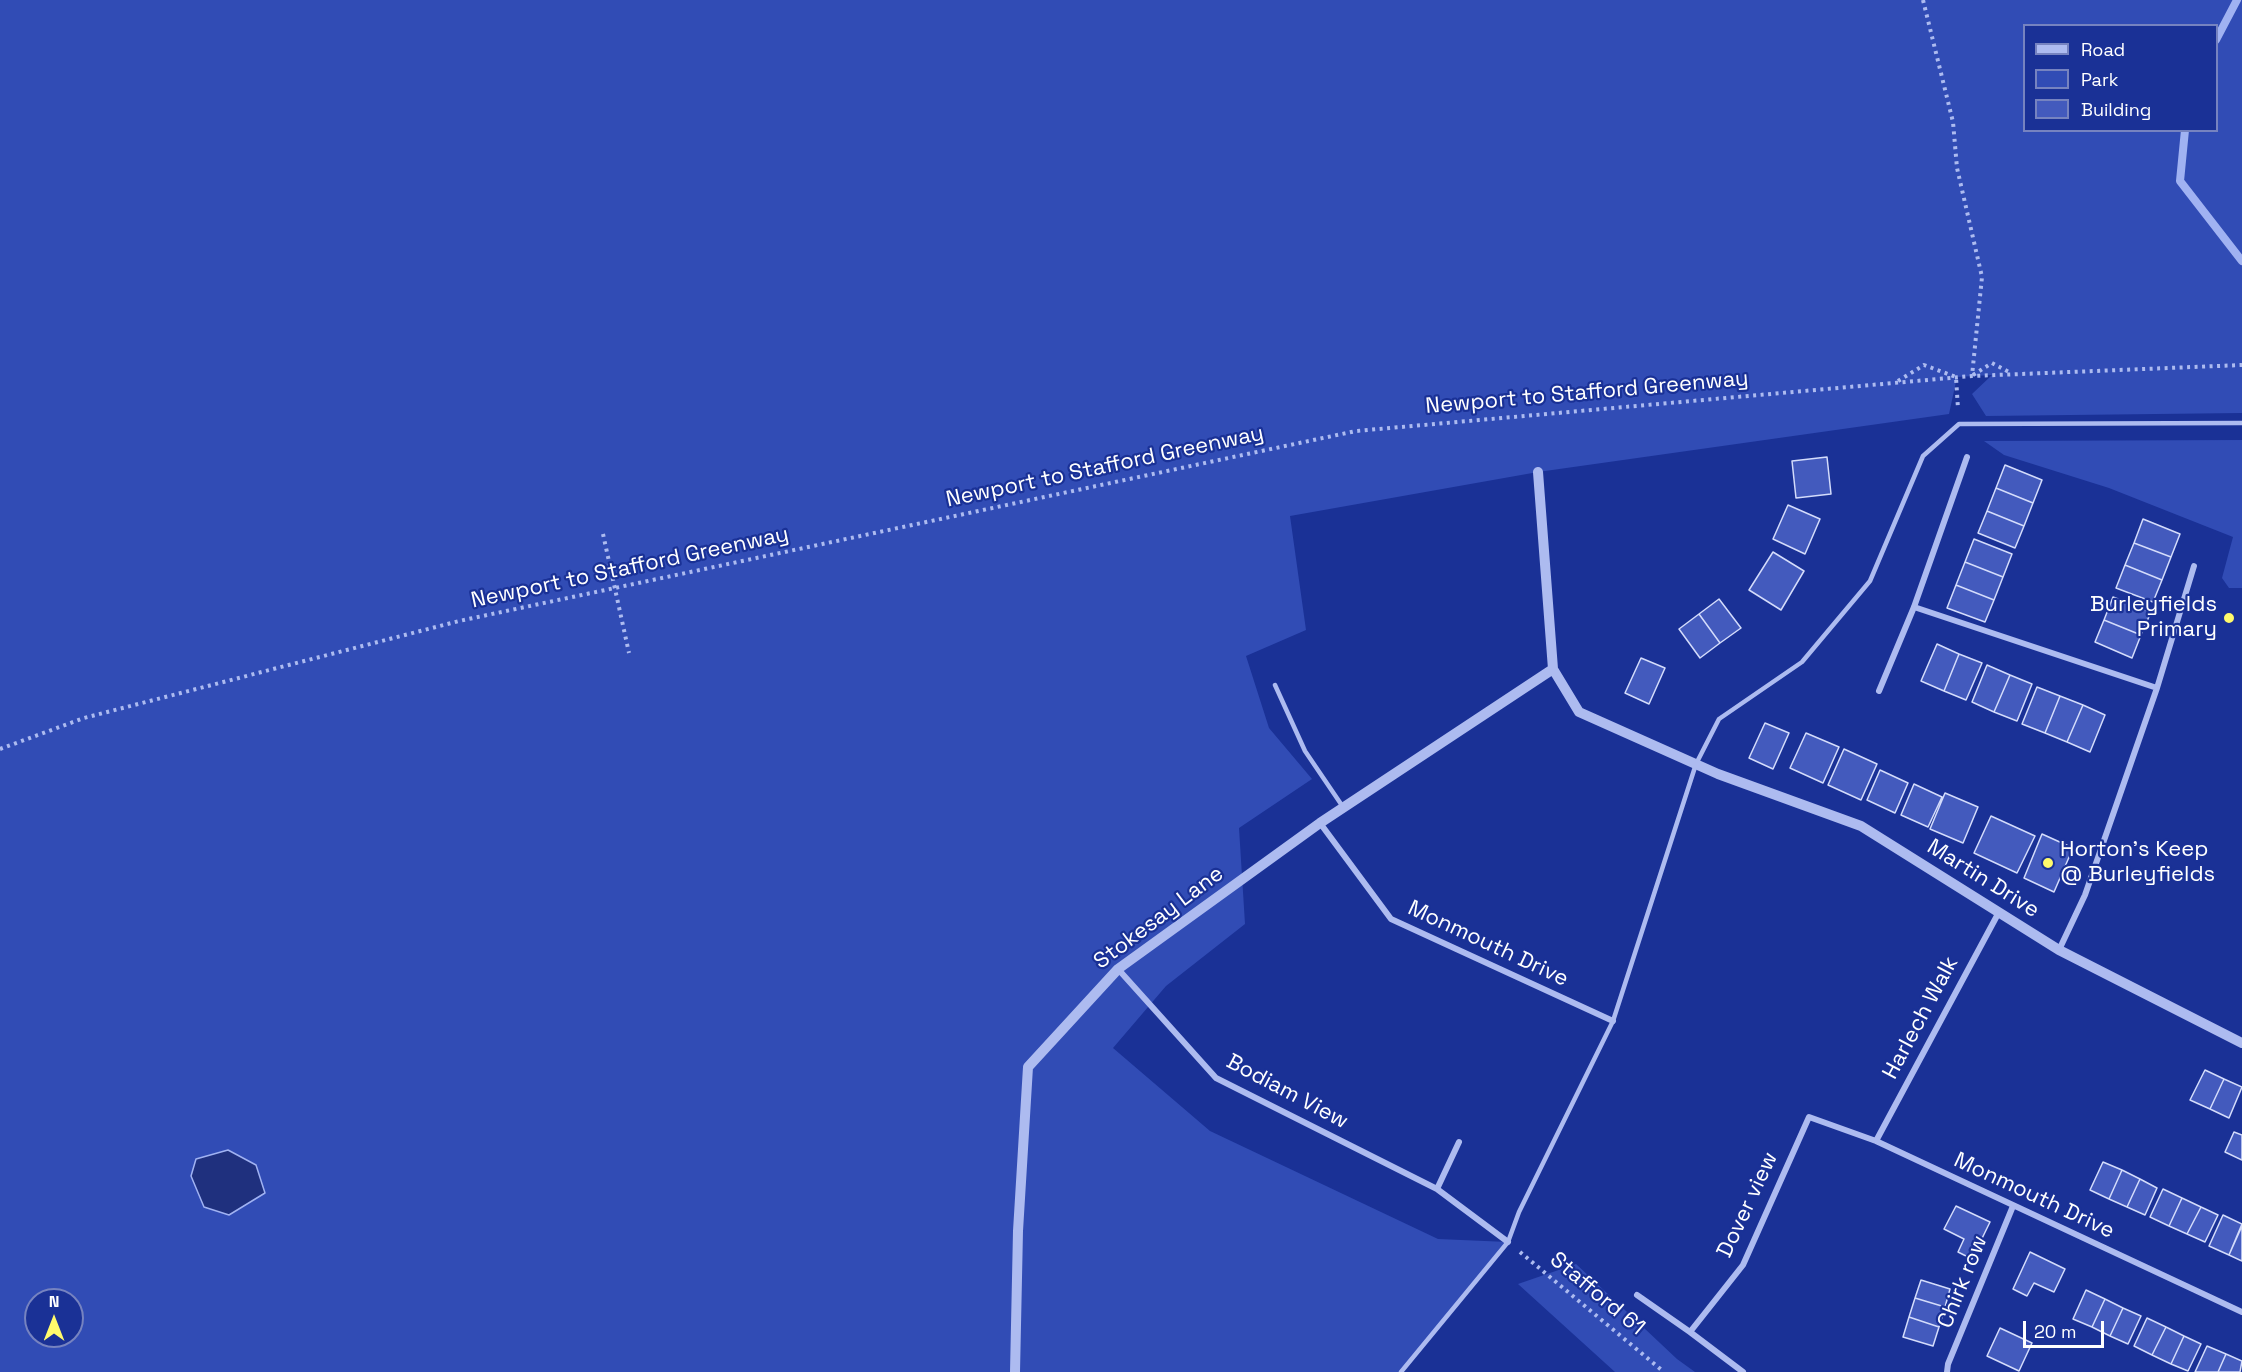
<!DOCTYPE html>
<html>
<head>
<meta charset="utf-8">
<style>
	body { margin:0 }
	#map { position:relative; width:2242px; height:1372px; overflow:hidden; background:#1a3196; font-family:"Space Grotesk",sans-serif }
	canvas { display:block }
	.legend { position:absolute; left:2023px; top:24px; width:195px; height:108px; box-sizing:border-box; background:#1a3196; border:2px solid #7683c0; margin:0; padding:8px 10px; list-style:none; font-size:18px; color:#fff }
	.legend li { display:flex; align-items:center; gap:12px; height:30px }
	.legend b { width:30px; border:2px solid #7683c0 }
	.north { position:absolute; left:24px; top:1288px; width:60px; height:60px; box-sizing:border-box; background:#1a3196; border:2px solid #7683c0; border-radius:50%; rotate:0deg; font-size:16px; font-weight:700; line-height:24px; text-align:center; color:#fff }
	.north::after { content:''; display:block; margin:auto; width:21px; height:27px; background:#fffa6c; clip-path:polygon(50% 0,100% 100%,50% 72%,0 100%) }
	.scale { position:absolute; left:2023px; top:1321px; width:81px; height:27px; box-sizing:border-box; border:3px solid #fff; border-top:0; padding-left:8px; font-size:18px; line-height:21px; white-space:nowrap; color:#fff; -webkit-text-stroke:4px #1a3196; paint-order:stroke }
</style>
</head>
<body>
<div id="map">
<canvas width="2242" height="1372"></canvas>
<ul class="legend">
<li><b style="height:8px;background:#adbbf0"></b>Road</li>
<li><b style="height:16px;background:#314cb5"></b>Park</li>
<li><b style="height:16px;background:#435abd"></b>Building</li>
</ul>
<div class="north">N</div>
<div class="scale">20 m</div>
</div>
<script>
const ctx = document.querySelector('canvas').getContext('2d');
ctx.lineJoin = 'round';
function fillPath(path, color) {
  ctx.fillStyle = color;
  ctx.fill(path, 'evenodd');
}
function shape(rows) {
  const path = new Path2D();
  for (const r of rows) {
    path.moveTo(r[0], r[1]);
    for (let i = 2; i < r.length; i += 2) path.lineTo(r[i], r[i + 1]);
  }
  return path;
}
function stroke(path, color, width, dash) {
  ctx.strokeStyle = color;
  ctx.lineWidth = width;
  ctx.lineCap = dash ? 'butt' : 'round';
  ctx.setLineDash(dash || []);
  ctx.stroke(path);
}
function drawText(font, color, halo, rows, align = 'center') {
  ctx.font = font + ' "Space Grotesk",sans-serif';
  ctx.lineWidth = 4.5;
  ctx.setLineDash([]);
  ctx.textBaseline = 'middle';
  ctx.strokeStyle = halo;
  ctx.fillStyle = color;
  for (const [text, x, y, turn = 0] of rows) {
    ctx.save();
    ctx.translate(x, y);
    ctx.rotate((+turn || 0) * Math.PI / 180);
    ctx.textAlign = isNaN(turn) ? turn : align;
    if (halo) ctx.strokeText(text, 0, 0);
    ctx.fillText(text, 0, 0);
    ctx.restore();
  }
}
const green = shape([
	[0,0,2242,0,2242,413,1986,416,1972,394,1992,375,1957,377,1949,414,1538,472,1290,516,1306,630,1246,656,1269,728,1312,779,1239,828,1245,924,1166,986,1113,1048,1210,1131,1438,1239,1508,1242,1401,1372,0,1372],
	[2024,26,2216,26,2216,130,2024,130],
	[36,1300,72,1300,72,1336,36,1336],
	[2242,440,2242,588,2229,588,2222,578,2233,537,2109,488,2004,455,1984,441],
	[1576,1264,1677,1359,1695,1372,1615,1372,1518,1284]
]);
const water = shape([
	[228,1150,256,1165,265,1193,229,1215,204,1207,191,1176,196,1159,228,1150]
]);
const stream = shape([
	[2216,40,2237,0],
	[2185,130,2180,181,2242,261]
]);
const building = shape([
	[1827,457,1831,494,1796,498,1792,461,1827,457],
	[2005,465,2042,480,2033,503,1996,488,2005,465],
	[1996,488,2033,503,2024,526,1987,511,1996,488],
	[1788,505,1820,519,1805,554,1773,539,1788,505],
	[1987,511,2024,526,2015,548,1978,533,1987,511],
	[2143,519,2180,534,2171,557,2134,543,2143,519],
	[1974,539,2012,554,2003,577,1965,562,1974,539],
	[2134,543,2171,557,2162,580,2125,565,2134,543],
	[1773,552,1804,571,1781,610,1749,590,1773,552],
	[1965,562,2003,577,1994,600,1956,585,1965,562],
	[2125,565,2162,580,2153,602,2116,588,2125,565],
	[1956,585,1994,600,1985,622,1947,608,1956,585],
	[2113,597,2151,612,2141,635,2104,620,2113,597],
	[1719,599,1741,628,1720,643,1699,614,1719,599],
	[1699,614,1720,643,1700,658,1679,629,1699,614],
	[2104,620,2141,635,2132,658,2095,642,2104,620],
	[1937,644,1959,654,1944,691,1921,681,1937,644],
	[1959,654,1982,663,1966,700,1944,691,1959,654],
	[1641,658,1665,668,1649,704,1625,693,1641,658],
	[1987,665,2010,675,1994,712,1972,702,1987,665],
	[2010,675,2032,684,2017,721,1994,712,2010,675],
	[2037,687,2060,696,2045,733,2022,724,2037,687],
	[2060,696,2083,705,2067,742,2045,733,2060,696],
	[2083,705,2105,715,2090,752,2067,742,2083,705],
	[1765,723,1789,733,1773,769,1749,758,1765,723],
	[1806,733,1839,747,1823,783,1790,768,1806,733],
	[1844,749,1877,764,1861,800,1828,785,1844,749],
	[1880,770,1908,783,1895,813,1867,800,1880,770],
	[1914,784,1942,797,1928,827,1901,815,1914,784],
	[1945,793,1978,807,1963,843,1930,829,1945,793],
	[1991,816,2035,836,2017,873,1974,853,1991,816],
	[2042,834,2073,848,2054,892,2024,878,2042,834],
	[2205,1070,2224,1079,2210,1109,2190,1100,2205,1070],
	[2224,1079,2242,1087,2229,1118,2210,1109,2224,1079],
	[2234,1132,2242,1135,2242,1160,2225,1152,2234,1132],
	[2103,1162,2122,1170,2109,1199,2090,1190,2103,1162],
	[2122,1170,2140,1179,2127,1207,2109,1199,2122,1170],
	[2140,1179,2157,1188,2145,1215,2127,1207,2140,1179],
	[2163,1189,2182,1198,2169,1226,2150,1217,2163,1189],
	[2182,1198,2201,1207,2187,1234,2169,1226,2182,1198],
	[1956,1206,1990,1222,1972,1259,1958,1252,1964,1239,1944,1229,1956,1206],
	[2201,1207,2218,1215,2205,1242,2187,1234,2201,1207],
	[2223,1215,2242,1224,2229,1255,2209,1246,2223,1215],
	[2242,1226,2242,1261,2229,1255,2242,1226],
	[2030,1252,2065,1269,2054,1292,2034,1283,2027,1296,2013,1289,2030,1252],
	[1921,1280,1950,1289,1945,1307,1915,1298,1921,1280],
	[2086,1290,2105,1299,2092,1327,2073,1319,2086,1290],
	[1915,1298,1945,1307,1939,1327,1909,1317,1915,1298],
	[2105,1299,2123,1308,2110,1336,2092,1327,2105,1299],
	[2123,1308,2141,1316,2128,1344,2110,1336,2123,1308],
	[1909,1317,1939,1327,1933,1346,1903,1337,1909,1317],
	[2147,1318,2166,1327,2152,1355,2134,1346,2147,1318],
	[2166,1327,2184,1336,2171,1364,2152,1355,2166,1327],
	[2000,1328,2032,1343,2019,1371,1987,1356,2000,1328],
	[2184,1336,2201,1344,2188,1371,2171,1364,2184,1336],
	[2207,1346,2226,1354,2218,1372,2195,1372,2207,1346],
	[2226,1354,2242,1361,2240,1372,2218,1372,2226,1354]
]);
const path = shape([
	[1923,0,1953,122,1957,168,1982,277,1972,376],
	[1973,375,1992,363,2011,373],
	[1898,381,1924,365,1956,377,1958,409],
	[0,749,84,718,459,621,1356,431,1972,376,2242,365],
	[1520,1252,1664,1372]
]);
const service = shape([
	[1275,685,1305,751,1343,807],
	[1401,1372,1508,1242,1519,1212,1613,1021,1696,764,1719,719,1802,662,1870,581,1923,456,1959,424,2242,423]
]);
const minor = shape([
	[1914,607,2157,688],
	[1879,691,1914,607,1967,457],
	[1320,823,1391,919,1613,1021],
	[2059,950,2085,895,2157,688,2194,566],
	[1118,969,1216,1078,1437,1189,1508,1242],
	[1876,1141,1999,912],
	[1437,1189,1459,1142],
	[1637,1295,1690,1332,1743,1372],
	[1690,1332,1743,1265,1809,1117,1876,1141,2242,1312],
	[1947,1372,1948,1364,2013,1206]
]);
const tertiary = shape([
	[1538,472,1553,669,1579,712,1718,774,1861,826,2059,950,2242,1043],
	[1015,1372,1018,1231,1028,1067,1118,969,1320,823,1553,669]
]);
const pathBridge = shape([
	[603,534,629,653]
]);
const markers = [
	[2229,618,6,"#fffa6c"],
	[2048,863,6,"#fffa6c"]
];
const streetNames = [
	["Newport to Stafford Greenway",1587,393,-5],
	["Newport to Stafford Greenway",1105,467,-12],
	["Newport to Stafford Greenway",630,568,-12],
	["Martin Drive",1983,879,32],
	["Stokesay Lane",1159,918,-37],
	["Monmouth Drive",1488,944,25],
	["Harlech Walk",1921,1018,-62],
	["Bodiam View",1287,1092,28],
	["Monmouth Drive",2034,1196,25],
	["Dover view",1748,1205,-65],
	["Chirk row",1963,1282,-68],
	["Stafford 61",1597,1294,40]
];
const poiNames = [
	["Burleyfields",2217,605],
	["Primary",2217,630],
	["Horton's Keep",2060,850,"left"],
	["@ Burleyfields",2060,875,"left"]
];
fillPath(green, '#314cb5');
fillPath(water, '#1f307e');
stroke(water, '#a0b2f2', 1.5);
stroke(stream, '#a0b2f2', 8);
fillPath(building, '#435abd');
stroke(building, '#d4dcfb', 1.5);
stroke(path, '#adbbf0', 4, [3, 4.5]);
stroke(service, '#adbbf0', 4.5);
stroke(minor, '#adbbf0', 6);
stroke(tertiary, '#adbbf0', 10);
stroke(pathBridge, '#adbbf0', 4, [3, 4.5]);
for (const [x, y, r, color] of markers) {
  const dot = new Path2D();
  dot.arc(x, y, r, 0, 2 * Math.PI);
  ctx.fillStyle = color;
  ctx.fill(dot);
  stroke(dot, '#1a3196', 2);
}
drawText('22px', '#fff', '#1a3196', streetNames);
drawText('22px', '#fff', '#1a3196', poiNames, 'right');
</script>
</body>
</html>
